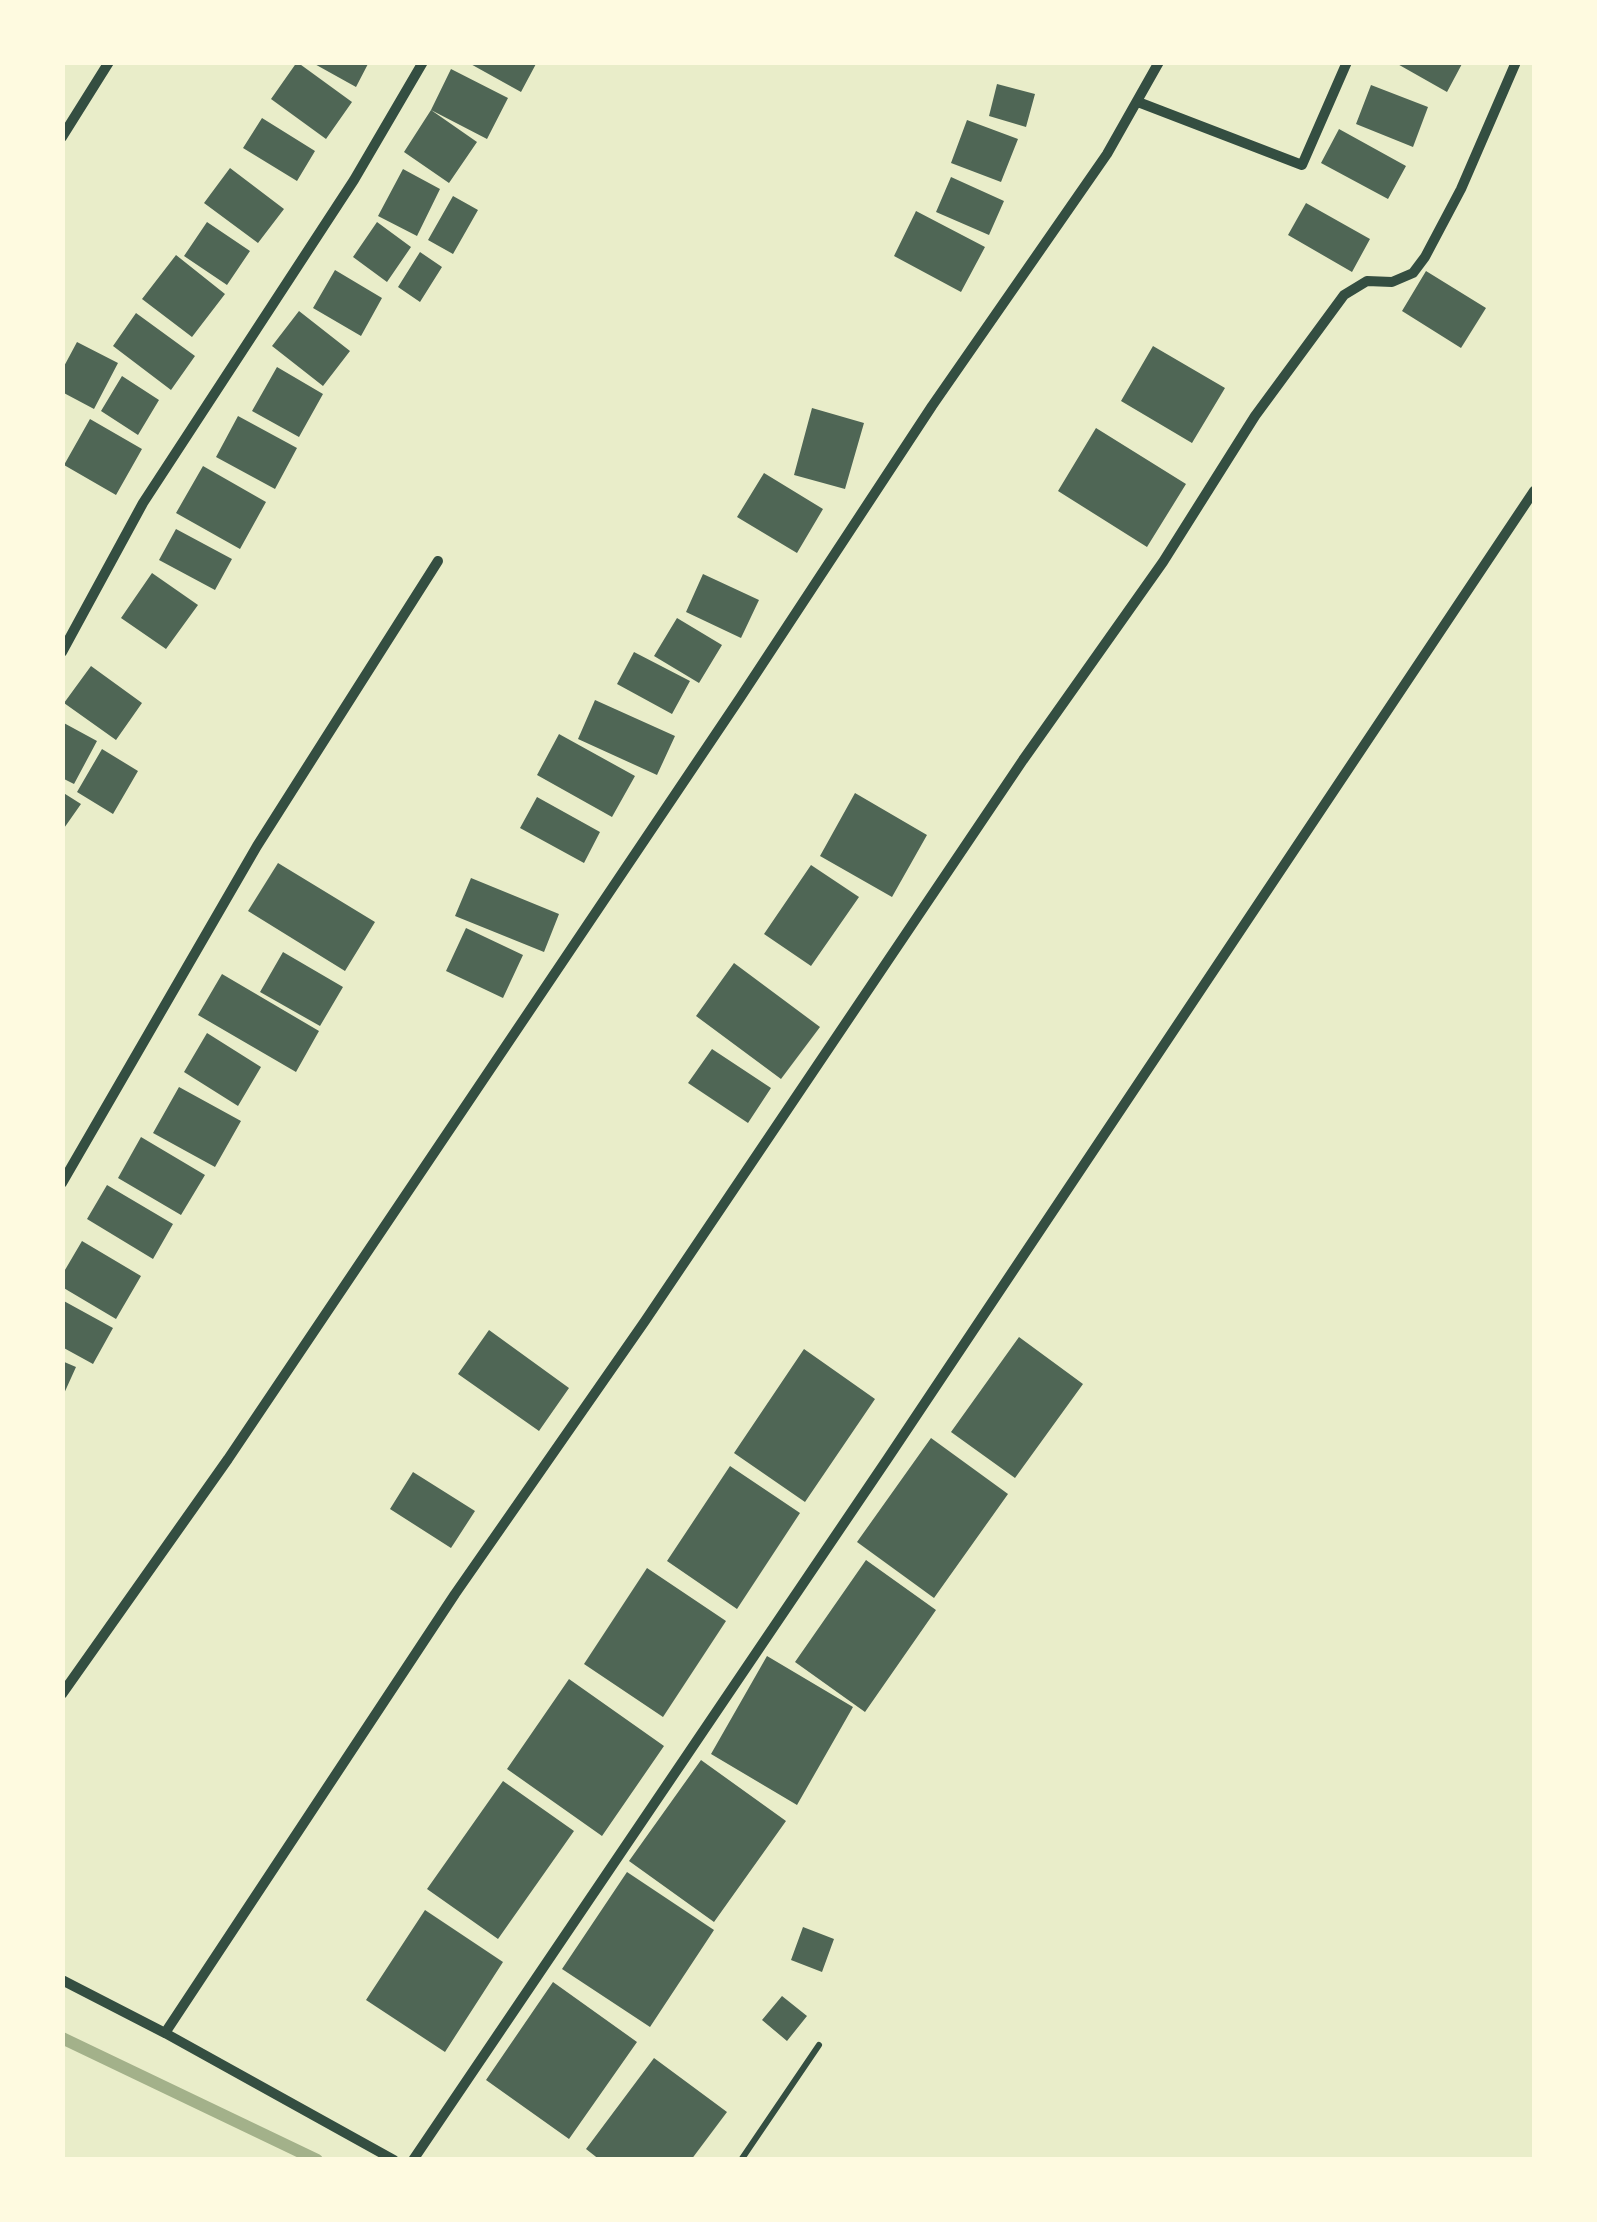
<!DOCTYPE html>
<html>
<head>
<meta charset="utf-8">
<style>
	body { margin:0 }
	#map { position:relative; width:1597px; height:2222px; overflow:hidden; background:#e9edc9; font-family:Cabin,sans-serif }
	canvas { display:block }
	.frame { position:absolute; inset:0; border:65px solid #fefae0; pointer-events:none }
</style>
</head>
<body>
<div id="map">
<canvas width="1597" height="2222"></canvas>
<div class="frame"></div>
</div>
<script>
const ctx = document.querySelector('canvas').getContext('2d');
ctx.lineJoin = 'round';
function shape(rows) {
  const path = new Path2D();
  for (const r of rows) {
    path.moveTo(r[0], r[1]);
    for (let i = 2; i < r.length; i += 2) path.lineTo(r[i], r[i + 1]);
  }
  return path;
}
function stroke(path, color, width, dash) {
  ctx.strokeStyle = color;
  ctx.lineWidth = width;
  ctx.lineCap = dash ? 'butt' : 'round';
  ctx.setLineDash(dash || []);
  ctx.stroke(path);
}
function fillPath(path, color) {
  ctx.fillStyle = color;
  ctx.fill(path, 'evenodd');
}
const stream = shape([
	[62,2038,317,2160]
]);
const building = shape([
	[297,62,352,102,326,139,271,99],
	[311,62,369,62,356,87],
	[467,62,537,62,521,92],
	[1394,62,1463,62,1447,92],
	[451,69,508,98,487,139,431,110],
	[997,84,1035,94,1026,127,989,116],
	[1371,85,1428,107,1413,147,1356,124],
	[431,110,477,142,449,183,404,152],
	[262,118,315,151,297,181,243,148],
	[967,120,1018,139,1001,182,951,163],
	[1339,129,1406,166,1388,199,1321,163],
	[230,168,284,209,258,243,204,203],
	[403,169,440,189,417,236,378,216],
	[951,177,1004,201,989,235,936,212],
	[453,196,478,210,453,254,428,240],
	[1306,203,1370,239,1352,272,1288,235],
	[916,211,985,247,961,292,894,256],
	[207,222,250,251,227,285,184,256],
	[377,222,411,247,387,282,353,257],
	[420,252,442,267,420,302,398,287],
	[176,255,225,294,192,337,142,299],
	[335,270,382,298,361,336,313,308],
	[1426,271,1486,308,1461,348,1402,311],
	[299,311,350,351,323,386,272,346],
	[136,313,195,356,171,390,113,346],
	[77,342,118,363,94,409,62,392,62,370],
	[1153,346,1225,388,1192,443,1121,401],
	[277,367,323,394,299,437,252,411],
	[122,376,159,400,138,435,101,411],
	[812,408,864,423,845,489,794,475],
	[238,416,297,448,275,489,216,457],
	[90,419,142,449,116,495,64,465],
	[1096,428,1186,484,1147,547,1058,491],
	[203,466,266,502,240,549,176,513],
	[764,473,823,509,797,553,737,517],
	[176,529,232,559,215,590,159,560],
	[152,573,198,605,166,649,121,618],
	[703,574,759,600,741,638,686,612],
	[677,618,722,645,699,683,654,656],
	[634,652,690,681,672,714,617,684],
	[91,666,142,703,116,740,64,703],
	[595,700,675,736,657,775,578,739],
	[62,722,97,741,74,784,62,778],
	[559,734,635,776,612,817,537,775],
	[102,749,138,771,113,814,77,792],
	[62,792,81,804,62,831],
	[855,793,927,835,892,897,820,856],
	[537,797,600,832,584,863,520,828],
	[278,863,375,922,345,971,248,911],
	[811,865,859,897,811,966,764,934],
	[471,878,559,914,544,952,455,916],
	[466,928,523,955,503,998,446,971],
	[283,952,343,987,320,1026,260,992],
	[734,963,820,1027,781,1079,696,1016],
	[222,974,319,1031,296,1072,198,1015],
	[207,1033,261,1067,238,1106,184,1072],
	[712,1049,771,1088,748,1123,688,1083],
	[179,1087,241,1121,215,1167,153,1133],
	[141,1137,205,1175,181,1215,118,1178],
	[107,1185,173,1224,153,1259,87,1219],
	[82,1241,141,1276,116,1319,62,1287,62,1275],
	[62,1300,113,1328,93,1364,62,1347],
	[489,1330,569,1388,539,1431,458,1374],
	[1019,1337,1083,1384,1015,1478,951,1432],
	[804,1349,875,1399,805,1502,734,1453],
	[62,1361,76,1367,62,1398],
	[931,1438,1008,1494,934,1598,857,1542],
	[730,1466,800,1513,737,1609,667,1561],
	[413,1472,475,1511,451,1548,390,1509],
	[866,1560,936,1610,865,1712,795,1662],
	[647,1568,726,1621,663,1717,584,1664],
	[767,1656,853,1707,797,1805,711,1754],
	[569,1679,664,1746,602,1836,507,1769],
	[701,1760,786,1821,714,1922,629,1861],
	[503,1781,574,1831,498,1939,427,1889],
	[627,1872,714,1930,650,2027,562,1969],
	[425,1910,503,1962,445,2052,366,2000],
	[803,1927,834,1939,822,1972,791,1960],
	[553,1982,637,2042,569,2139,486,2080],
	[782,1996,807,2016,787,2041,762,2020],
	[654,2058,727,2112,691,2160,600,2160,586,2149]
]);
const path = shape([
	[741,2160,819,2045]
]);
const minor = shape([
	[1138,102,1302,165,1347,62],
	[62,137,109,62],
	[62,652,143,503,354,180,423,62],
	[62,1183,257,846,438,561],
	[62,1694,228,1459,740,698,932,406,1107,154,1159,62],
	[62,1980,165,2033,394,2160],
	[165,2033,455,1594,645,1321,1023,760,1163,562,1255,416,1344,295,1367,281,1392,282,1413,273,1425,257,1461,189,1516,62],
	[413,2160,886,1461,1534,491]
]);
stroke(stream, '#a3b18a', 12);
fillPath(building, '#4f6655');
stroke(path, '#344e41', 6);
stroke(minor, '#344e41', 10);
</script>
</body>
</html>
